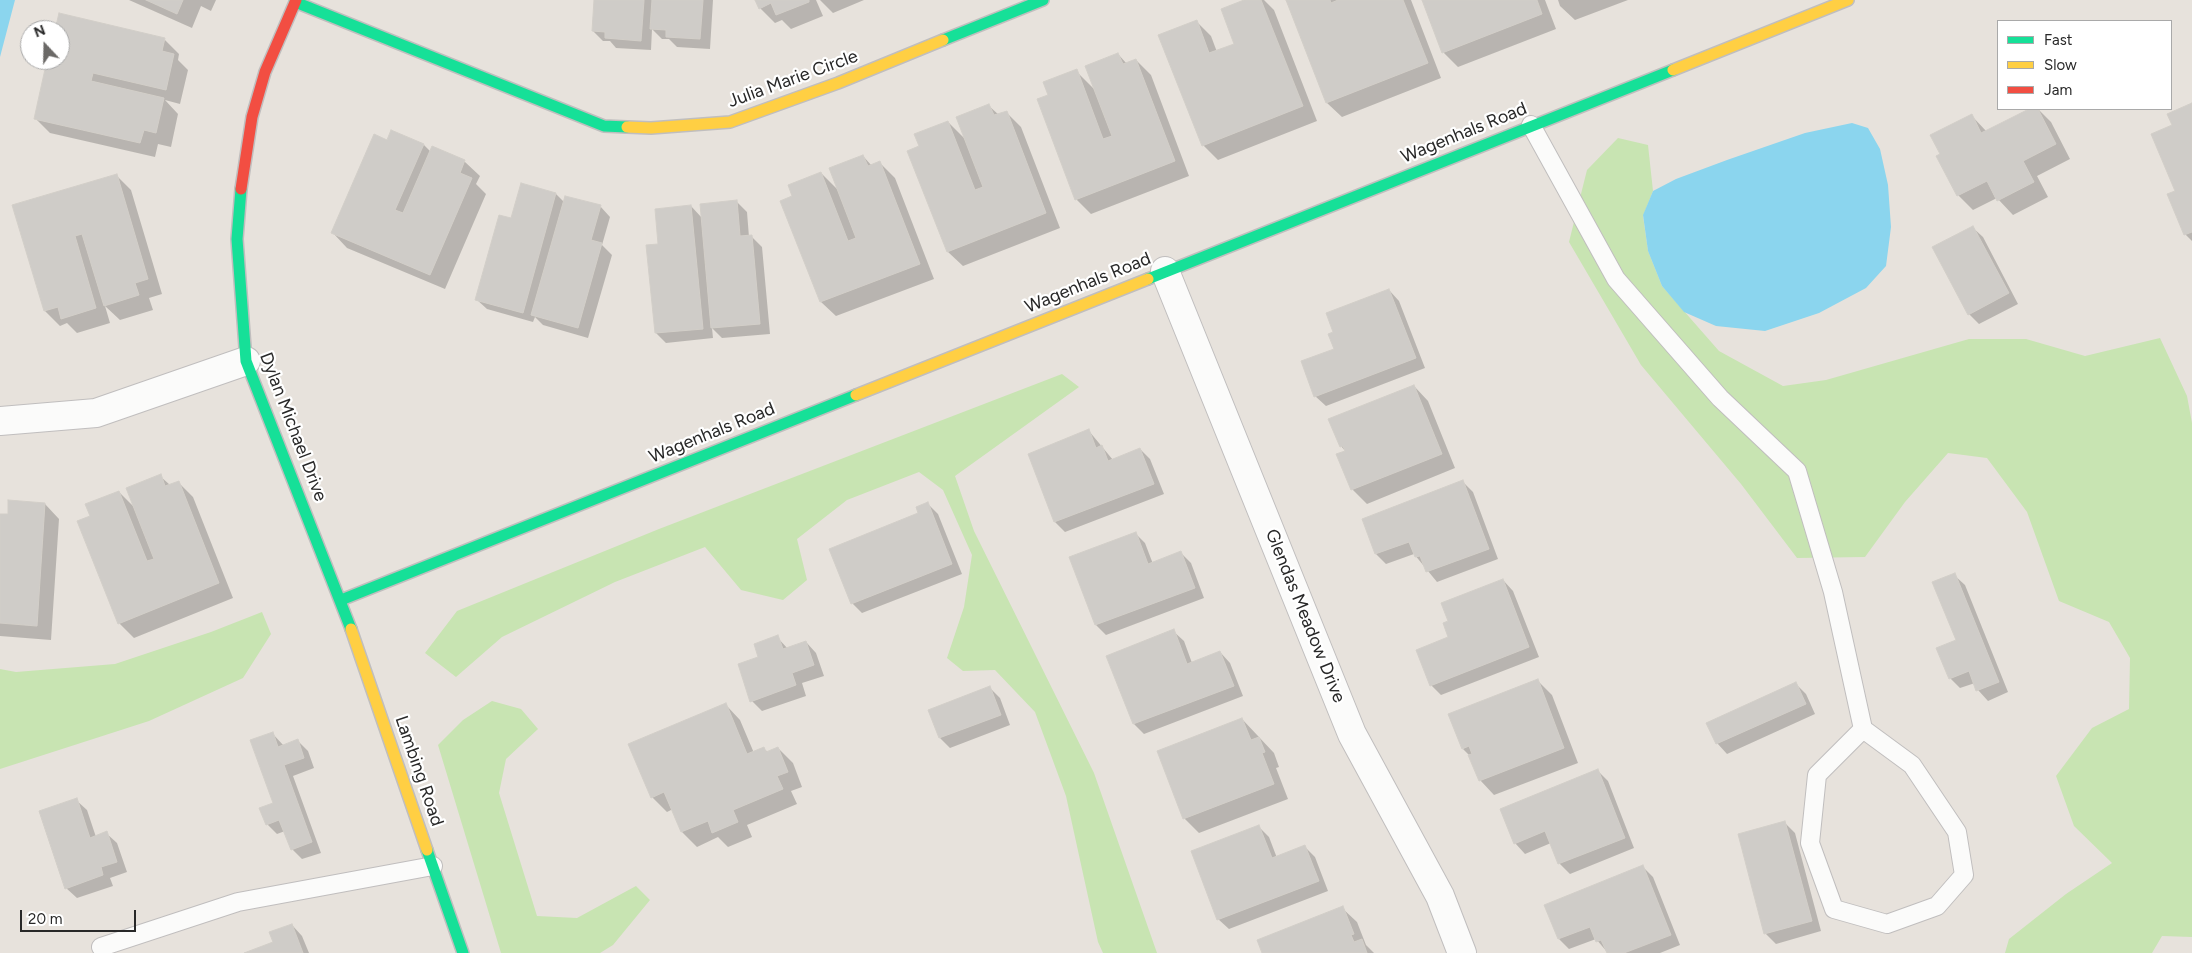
<!DOCTYPE html>
<html>
<head>
<meta charset="utf-8">
<style>
	body { margin:0 }
	#map { position:relative; width:2192px; height:953px; overflow:hidden; background:#e7e2dc; font-family:Figtree,sans-serif }
	canvas { display:block }
	.legend { position:absolute; left:1997px; top:20px; width:175px; height:90px; box-sizing:border-box; background:#fff; border:1px solid #a9a9a9; margin:0; padding:6px 9px; list-style:none; font-size:15px; color:#282828 }
	.legend li { display:flex; align-items:center; gap:10px; height:25px }
	.legend b { width:25px; border:1px solid #a9a9a9 }
	.north { position:absolute; left:20px; top:20px; width:50px; height:50px; box-sizing:border-box; background:#fff; border:1px solid #a9a9a9; border-radius:50%; rotate:339deg; font-size:14px; font-weight:700; line-height:20px; text-align:center; color:#282828 }
	.north::after { content:''; display:block; margin:auto; width:18px; height:22px; background:#6b6967; clip-path:polygon(50% 0,100% 100%,50% 72%,0 100%) }
	.scale { position:absolute; left:20px; top:910px; width:116px; height:22px; box-sizing:border-box; border:2px solid #282828; border-top:0; padding-left:6px; font-size:15px; line-height:18px; white-space:nowrap; color:#282828; -webkit-text-stroke:4px #fff; paint-order:stroke }
</style>
</head>
<body>
<div id="map">
<canvas width="2192" height="953"></canvas>
<ul class="legend">
<li><b style="height:6px;background:#16e098"></b>Fast</li>
<li><b style="height:6px;background:#ffcf43"></b>Slow</li>
<li><b style="height:6px;background:#f24e42"></b>Jam</li>
</ul>
<div class="north">N</div>
<div class="scale">20 m</div>
</div>
<script>
const ctx = document.querySelector('canvas').getContext('2d');
ctx.lineJoin = 'round';
function fillPath(path, color) {
  ctx.fillStyle = color;
  ctx.fill(path, 'evenodd');
}
function shape(rows) {
  const path = new Path2D();
  for (const r of rows) {
    path.moveTo(r[0], r[1]);
    for (let i = 2; i < r.length; i += 2) path.lineTo(r[i], r[i + 1]);
  }
  return path;
}
function stroke(path, color, width, dash) {
  ctx.strokeStyle = color;
  ctx.lineWidth = width;
  ctx.lineCap = dash ? 'butt' : 'round';
  ctx.setLineDash(dash || []);
  ctx.stroke(path);
}
function drawText(font, color, halo, rows, align = 'center') {
  ctx.font = font + ' Figtree,sans-serif';
  ctx.lineWidth = 4.5;
  ctx.setLineDash([]);
  ctx.textBaseline = 'middle';
  ctx.strokeStyle = halo;
  ctx.fillStyle = color;
  for (const [text, x, y, turn = 0] of rows) {
    ctx.save();
    ctx.translate(x, y);
    ctx.rotate((+turn || 0) * Math.PI / 180);
    ctx.textAlign = isNaN(turn) ? turn : align;
    if (halo) ctx.strokeText(text, 0, 0);
    ctx.fillText(text, 0, 0);
    ctx.restore();
  }
}
const green = shape([
	[1618,138,1648,145,1653,191,1643,216,1648,251,1662,286,1719,351,1783,386,1826,380,1969,339,2026,339,2085,356,2160,338,2187,396,2192,423,2192,937,2162,936,2152,953,2005,953,2009,939,2066,894,2112,863,2074,826,2056,776,2092,728,2129,709,2130,658,2109,622,2059,601,2027,512,1987,458,1948,453,1905,502,1865,557,1797,558,1741,484,1641,365,1569,242,1587,170],
	[1062,374,1079,387,955,476,974,531,1094,773,1157,953,1103,953,1098,942,1066,796,1035,712,995,670,963,671,947,658,964,607,972,555,943,490,919,472,847,500,797,539,807,580,783,600,741,590,705,547,615,582,502,637,456,677,425,653,457,611,659,529],
	[262,612,271,634,243,678,149,721,0,769,0,669,16,672,115,664,211,632],
	[492,701,521,709,538,729,506,759,499,793,537,916,577,918,636,886,650,900,613,945,600,953,501,953,438,745,463,720]
]);
const water = shape([
	[0,0,15,0,0,57],
	[1852,123,1868,128,1880,149,1888,185,1891,227,1886,266,1866,288,1819,313,1765,331,1716,326,1684,312,1662,286,1648,251,1643,215,1653,191,1676,179,1727,160,1805,133]
]);
const shadow = shape([
	[129,0,216,0,211,11,201,6,192,28],
	[596,0,713,0,710,49,677,47,669,39,662,39,652,29,651,50,616,48,610,41,603,41,593,31],
	[756,0,816,0,823,16,791,29,782,20,775,23,760,8],
	[820,0,864,0,833,13],
	[1247,0,1264,0,1274,10,1317,121,1218,160,1203,145,1196,21,1211,36,1217,52,1236,45],
	[1287,0,1411,0,1441,78,1342,117,1327,103],
	[1423,0,1545,0,1556,29,1458,67,1443,52],
	[1558,0,1628,0,1575,20,1560,6],
	[59,15,164,39,179,54,178,60,188,70,180,104,165,100,178,114,171,147,158,144,155,157,50,133,35,118,49,60,60,60,60,30,56,30],
	[1118,54,1127,64,1136,60,1151,75,1189,176,1091,214,1076,199,1050,95,1076,71,1095,90],
	[2192,105,2192,241,2185,234,2176,192,2174,125],
	[989,106,999,115,1006,112,1021,127,1060,228,963,266,948,252,920,147,948,122,967,141],
	[2032,109,2038,109,2051,122,2070,159,2037,176,2048,197,2013,215,1997,198,1973,210,1958,195,1941,154,1971,115,1987,132],
	[387,141,424,145,431,152,433,148,465,162,480,176,476,184,486,194,445,289,347,248,333,233],
	[863,156,872,166,880,163,895,178,934,279,836,316,821,302,782,202,794,197,821,173,840,192],
	[116,175,131,190,162,294,149,298,153,310,120,320,105,306,110,323,77,333,67,323,60,326,45,311,14,206],
	[522,185,556,194,564,202,600,206,610,217,602,245,612,255,588,338,543,325,535,317,533,322,487,309,476,299,512,220],
	[737,202,747,212,749,237,752,237,762,247,770,334,722,338,712,328,713,338,666,343,656,333,659,245,691,206,702,218],
	[1972,227,1983,237,2018,304,1979,324,1969,314],
	[1389,290,1399,301,1425,368,1326,406,1315,396,1335,349,1335,332],
	[1414,386,1428,401,1455,468,1367,504,1352,489,1346,452,1341,446],
	[1089,431,1113,460,1140,449,1150,459,1164,494,1065,532,1055,522],
	[160,476,170,485,178,482,193,497,233,598,134,638,119,623,92,517,119,492,136,509],
	[1463,482,1473,492,1498,559,1437,582,1414,554,1386,564,1376,554],
	[45,504,59,519,51,640,0,636,0,515,9,515],
	[928,504,938,514,962,574,862,613,852,603],
	[1135,533,1145,543,1153,564,1181,553,1191,563,1204,598,1106,635,1096,625],
	[1954,575,1965,585,2008,692,1988,701,1978,690,1975,683,1960,688,1950,678,1957,640],
	[1503,580,1513,591,1539,657,1441,695,1431,685,1450,638,1450,621],
	[1173,631,1184,641,1192,663,1220,652,1230,663,1243,696,1144,734,1134,724,1108,657],
	[777,637,788,649,806,642,816,653,824,676,802,683,806,696,762,711,752,701,760,658],
	[1537,680,1552,695,1578,763,1494,795,1480,780,1470,756,1463,749],
	[1796,684,1806,694,1815,714,1727,754,1717,743],
	[990,688,1000,698,1010,725,950,748,940,738],
	[726,705,740,720,754,753,764,749,768,752,778,748,793,763,802,787,791,791,797,804,747,825,752,837,728,847,718,837,697,847,682,832,673,809,667,812,652,797],
	[1242,719,1274,753,1279,767,1276,768,1288,799,1199,833,1184,818],
	[272,733,284,746,298,741,308,751,314,768,293,776,321,853,302,859,292,849,285,831,277,834,267,824,275,803],
	[1598,771,1608,781,1634,848,1570,874,1559,863,1551,843,1525,854,1515,843],
	[76,800,87,810,96,837,106,833,117,843,127,872,110,878,113,886,77,898,66,888],
	[1785,823,1795,833,1821,931,1776,944,1765,933],
	[1259,827,1269,837,1277,858,1305,847,1315,857,1328,891,1229,929,1218,919],
	[1643,867,1653,877,1680,945,1660,953,1608,953,1596,939,1569,949,1559,939,1546,905],
	[1342,908,1357,922,1366,945,1374,953,1263,953],
	[292,925,302,936,309,953,246,953,274,943]
]);
const building = shape([
	[146,0,183,0,177,14,146,0],
	[594,0,644,0,641,41,605,38,605,32,592,31,594,0],
	[652,0,703,0,700,39,666,37,666,30,650,29,652,0],
	[755,0,809,0,809,2,776,15,771,3,759,9,755,0],
	[1244,0,1261,0,1303,106,1202,146,1158,35,1197,20,1209,53,1234,44,1221,9,1244,0],
	[1286,0,1330,0,1331,3,1338,0,1403,0,1428,63,1326,103,1286,0],
	[1422,0,1537,0,1542,14,1442,53,1422,0],
	[59,13,165,38,162,51,174,54,166,90,93,73,91,81,164,98,156,133,144,130,140,143,34,119,47,60,60,60,60,30,55,30,59,13],
	[1118,53,1123,64,1136,59,1175,161,1075,200,1037,99,1048,95,1043,82,1077,69,1103,139,1112,136,1085,66,1118,53],
	[2192,103,2192,232,2184,235,2167,194,2175,191,2151,134,2172,125,2167,114,2192,103],
	[989,104,994,115,1007,111,1046,213,947,252,907,151,919,146,914,134,948,121,975,190,983,187,956,117,989,104],
	[2029,109,2038,109,2056,144,2023,161,2034,182,1997,201,1987,181,1957,196,1936,156,1940,154,1930,135,1972,114,1981,133,2029,109],
	[391,130,424,144,395,210,403,213,432,146,465,160,460,173,472,178,430,275,331,233,374,134,387,140,391,130],
	[863,155,868,166,880,161,920,264,820,302,780,201,792,196,788,185,821,172,848,241,856,238,829,168,863,155],
	[117,174,148,279,135,283,139,295,104,306,82,234,75,236,96,308,61,319,58,307,44,311,12,205,117,174],
	[521,183,556,193,523,313,475,300,499,215,511,218,521,183],
	[565,196,601,205,591,240,602,243,578,328,531,315,565,196],
	[737,200,740,236,752,235,760,324,711,328,700,204,737,200],
	[691,205,703,329,655,333,646,245,658,244,655,209,691,205],
	[1973,226,2009,293,1968,315,1932,247,1973,226],
	[1389,289,1416,358,1314,397,1301,361,1334,349,1328,334,1333,332,1326,313,1389,289],
	[1414,385,1442,454,1351,490,1336,454,1345,451,1343,446,1340,447,1328,419,1414,385],
	[1089,429,1096,448,1102,445,1108,461,1140,448,1154,484,1054,522,1028,454,1089,429],
	[161,474,165,486,179,481,219,583,118,624,77,521,90,516,85,504,119,491,147,561,154,559,126,488,161,474],
	[1463,480,1489,549,1426,572,1420,556,1415,557,1409,542,1375,554,1362,519,1463,480],
	[8,500,45,503,37,626,0,623,0,514,8,514,8,500],
	[928,502,952,564,851,604,829,549,918,513,916,507,928,502],
	[1136,532,1148,564,1181,551,1195,588,1095,625,1069,557,1136,532],
	[1955,573,1999,682,1976,691,1969,671,1949,679,1936,648,1956,640,1932,582,1955,573],
	[1503,579,1529,647,1430,686,1416,650,1448,637,1443,623,1448,621,1441,603,1503,579],
	[1174,629,1187,664,1220,651,1234,686,1133,724,1106,656,1174,629],
	[778,635,783,649,806,641,814,665,792,673,796,685,750,702,738,664,758,657,754,644,778,635],
	[1538,679,1564,748,1479,781,1468,755,1472,754,1469,746,1462,749,1448,714,1538,679],
	[1796,682,1806,704,1716,744,1706,723,1796,682],
	[990,686,1001,715,939,738,928,710,990,686],
	[726,703,747,754,764,747,766,752,778,747,788,772,777,776,783,789,733,810,738,822,712,833,708,821,681,832,664,792,651,798,628,744,726,703],
	[1242,718,1251,740,1259,737,1265,752,1262,753,1274,784,1183,819,1157,751,1242,718],
	[273,732,278,747,298,739,304,758,284,765,312,842,291,850,279,820,266,825,259,808,273,803,250,740,273,732],
	[1598,769,1625,838,1558,864,1545,831,1514,844,1500,809,1598,769],
	[77,798,90,838,107,831,117,862,101,867,103,875,65,889,39,811,77,798],
	[1785,821,1812,921,1764,934,1738,834,1785,821],
	[1259,825,1272,858,1305,845,1319,881,1217,920,1191,851,1259,825],
	[1643,865,1671,935,1624,953,1607,953,1601,940,1596,942,1590,927,1558,939,1544,905,1643,865],
	[1343,906,1354,934,1351,935,1354,942,1362,939,1367,953,1262,953,1257,940,1343,906],
	[292,924,303,953,244,953,273,942,269,932,292,924]
]);
const lane = shape([
	[1531,125,1616,279,1720,398,1797,471,1833,592,1863,729,1817,775,1810,843,1834,909,1887,924,1937,906,1964,875,1957,832,1912,765,1863,729],
	[101,947,238,902,433,866]
]);
const street = shape([
	[1165,271,1352,734,1440,896,1462,953],
	[0,421,96,413,246,361]
]);
const fast = shape([
	[295,2,604,126,627,127],
	[943,40,1043,0],
	[241,189,237,239,246,361,351,629],
	[1148,279,1673,70],
	[341,600,856,395],
	[427,850,463,953]
]);
const slow = shape([
	[1673,70,1848,0],
	[627,127,651,128,730,122,838,83,943,40],
	[856,395,1148,279],
	[351,629,427,850]
]);
const jam = shape([
	[241,189,252,117,265,72,296,0]
]);
const streetNames = [
	["Julia Marie Circle",793,79,-20],
	["Wagenhals Road",1464,133,-22],
	["Wagenhals Road",1088,283,-22],
	["Dylan Michael Drive",293,427,69],
	["Wagenhals Road",712,433,-22],
	["Glendas Meadow Drive",1305,616,68],
	["Lambing Road",419,771,71]
];
fillPath(green, '#c8e4b2');
fillPath(water, '#8bd5ee');
fillPath(shadow, '#0003');
fillPath(building, '#cfccc8');
stroke(building, '#d2cec8', 1);
stroke(lane, '#c0bebe', 20);
stroke(street, '#c0bebe', 30);
stroke(fast, '#c0bebe', 14);
stroke(slow, '#c0bebe', 14);
stroke(jam, '#c0bebe', 14);
stroke(lane, '#fbfbfa', 18);
stroke(street, '#fbfbfa', 28);
stroke(fast, '#16e098', 11);
stroke(slow, '#ffcf43', 11);
stroke(jam, '#f24e42', 11);
drawText('18px', '#282828', '#fff', streetNames);
</script>
</body>
</html>
